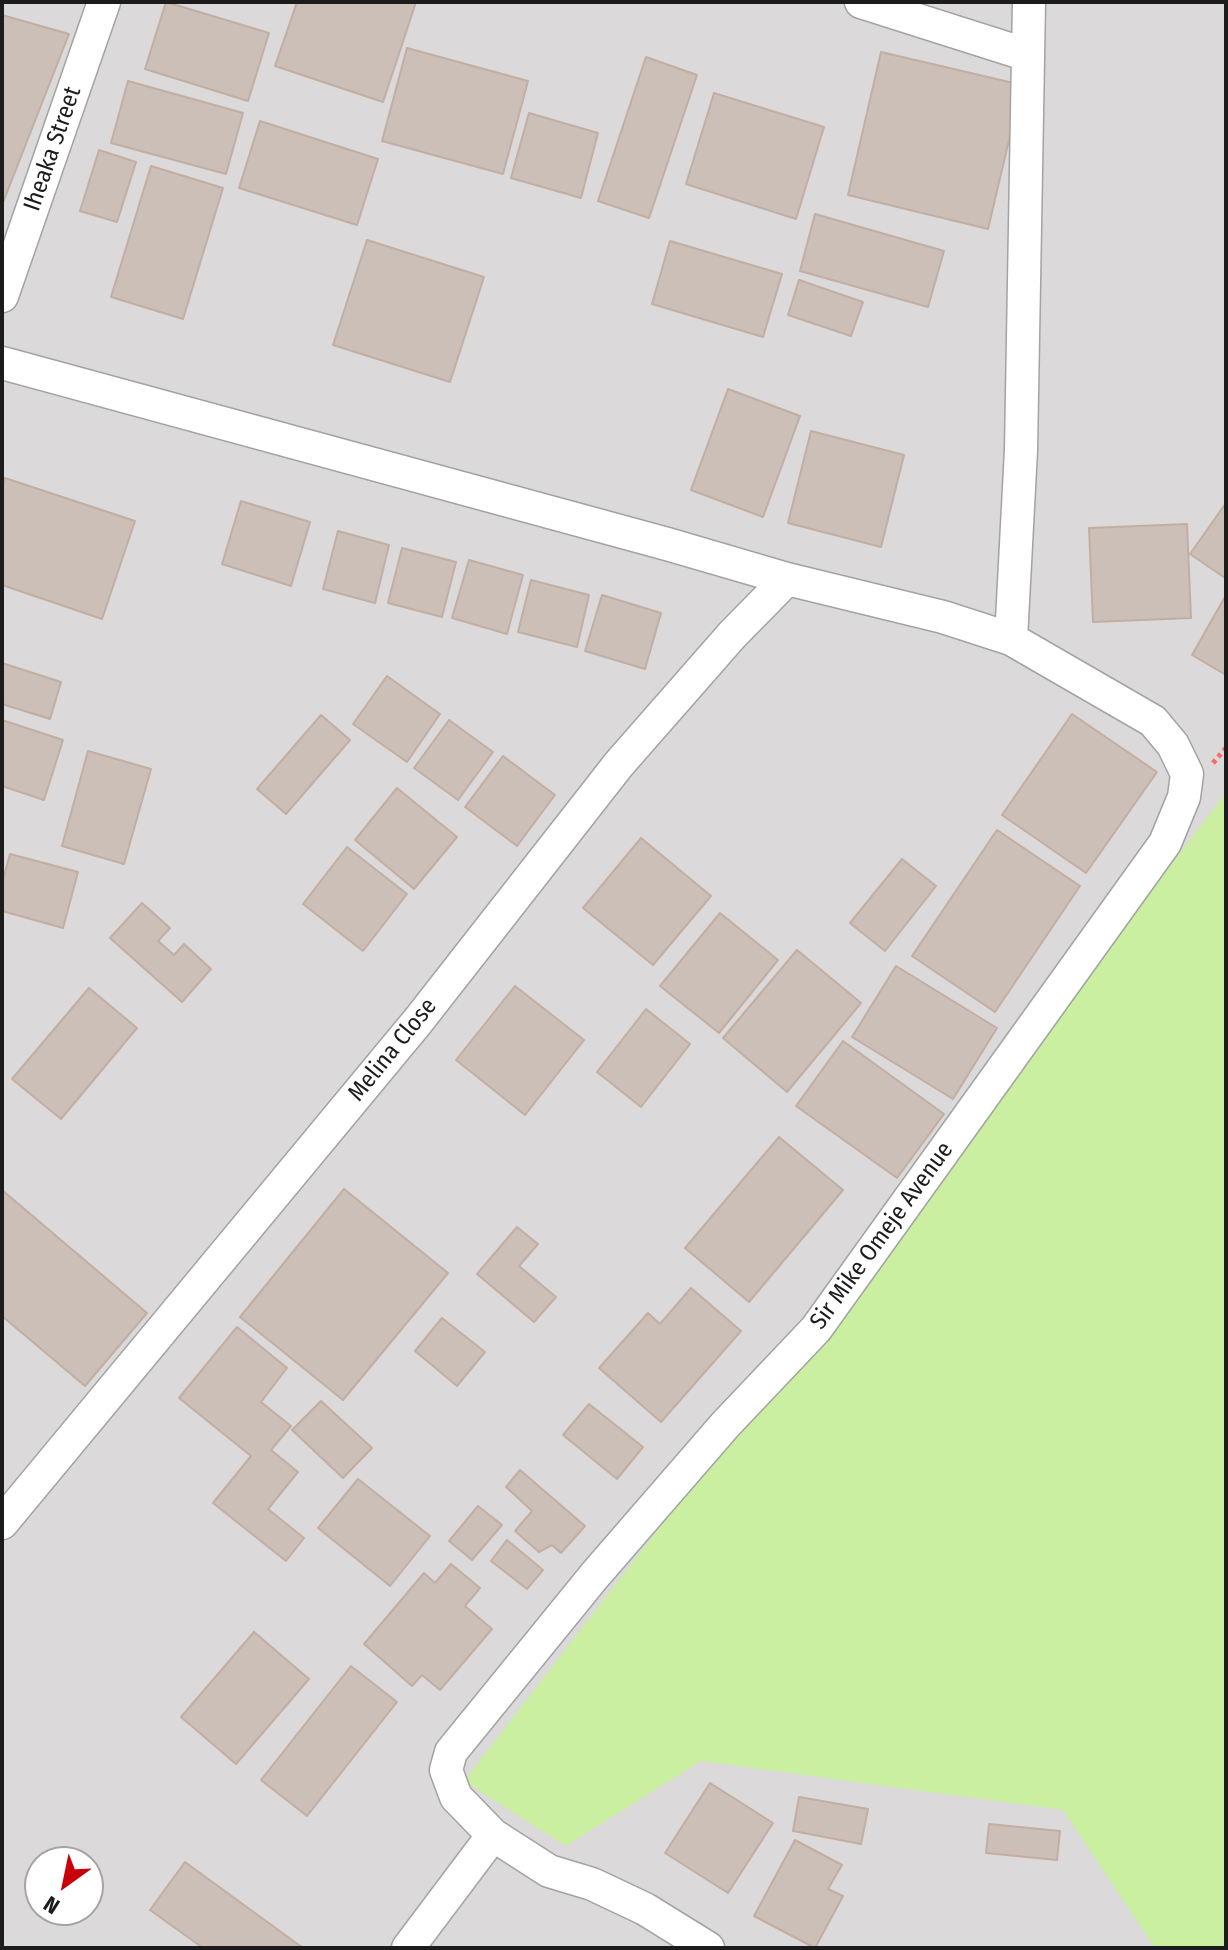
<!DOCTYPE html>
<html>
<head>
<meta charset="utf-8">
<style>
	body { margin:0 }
	#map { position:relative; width:1228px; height:1950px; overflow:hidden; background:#efeae1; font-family:"Fira Sans Condensed",sans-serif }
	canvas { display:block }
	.frame { position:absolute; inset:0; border:4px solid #1c1c1c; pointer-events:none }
	.north { position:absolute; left:24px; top:1846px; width:80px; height:80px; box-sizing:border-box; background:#fff; border:2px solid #a4a4a4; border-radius:50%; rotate:213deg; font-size:22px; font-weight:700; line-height:32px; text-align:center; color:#1c1c1c }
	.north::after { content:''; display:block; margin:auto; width:28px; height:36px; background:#c9000a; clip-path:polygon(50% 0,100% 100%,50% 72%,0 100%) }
</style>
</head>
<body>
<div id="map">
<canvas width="1228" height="1950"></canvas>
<div class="frame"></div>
<div class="north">N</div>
</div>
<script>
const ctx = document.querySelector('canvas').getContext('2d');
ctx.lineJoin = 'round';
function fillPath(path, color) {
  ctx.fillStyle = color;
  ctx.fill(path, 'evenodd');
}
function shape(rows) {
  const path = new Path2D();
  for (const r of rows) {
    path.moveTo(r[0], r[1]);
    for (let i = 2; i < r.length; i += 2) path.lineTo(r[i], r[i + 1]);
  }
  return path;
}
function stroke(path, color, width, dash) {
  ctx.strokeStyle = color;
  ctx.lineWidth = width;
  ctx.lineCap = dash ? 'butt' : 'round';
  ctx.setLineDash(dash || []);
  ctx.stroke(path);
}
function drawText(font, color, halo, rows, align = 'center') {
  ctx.font = font + ' "Fira Sans Condensed",sans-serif';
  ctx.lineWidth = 6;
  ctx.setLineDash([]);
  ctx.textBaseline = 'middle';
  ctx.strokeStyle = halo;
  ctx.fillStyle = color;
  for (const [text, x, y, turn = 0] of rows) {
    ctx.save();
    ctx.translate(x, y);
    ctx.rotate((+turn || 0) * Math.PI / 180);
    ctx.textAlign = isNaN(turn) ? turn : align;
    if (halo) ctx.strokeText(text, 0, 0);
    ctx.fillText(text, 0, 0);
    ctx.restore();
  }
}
const residential = shape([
	[2,2,1226,2,1226,1948,2,1948],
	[40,1862,88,1862,88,1910,40,1910]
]);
const grass = shape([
	[1226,793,1226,1948,1155,1948,1063,1810,701,1761,566,1846,464,1781]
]);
const building = shape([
	[166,2,269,33,248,101,145,69,166,2],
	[297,2,416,2,383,102,275,66,297,2],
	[2,15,69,34,2,205,2,15],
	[407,48,528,81,503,174,382,141,407,48],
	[881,52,1022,85,988,229,848,195,881,52],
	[646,57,697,75,649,218,598,201,646,57],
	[128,81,243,113,226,174,111,143,128,81],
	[714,93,824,127,796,219,686,184,714,93],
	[529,113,598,133,581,198,511,178,529,113],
	[260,121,378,159,357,225,239,188,260,121],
	[99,150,136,162,117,222,80,211,99,150],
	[151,166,223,188,183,319,111,297,151,166],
	[815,214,944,251,928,307,800,271,815,214],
	[367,240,484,277,450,382,333,345,367,240],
	[670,241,782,274,763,337,652,304,670,241],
	[799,280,863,302,851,336,788,315,799,280],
	[728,389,800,416,763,517,691,490,728,389],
	[811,431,904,455,881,547,788,523,811,431],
	[5,478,135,521,102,619,2,585,2,488,5,478],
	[241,501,310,522,291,586,222,564,241,501],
	[1226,503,1226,577,1225,578,1190,554,1226,503],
	[1187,524,1191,618,1093,622,1089,528,1187,524],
	[338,531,389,545,375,603,323,589,338,531],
	[402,548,456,562,442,617,388,603,402,548],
	[469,560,523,575,507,634,452,618,469,560],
	[531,580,589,595,577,647,518,632,531,580],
	[602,595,661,613,645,669,585,651,602,595],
	[1226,595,1226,675,1192,655,1226,595],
	[2,663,61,682,50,719,2,704,2,663],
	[387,676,440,714,407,762,353,724,387,676],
	[1072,714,1157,772,1086,873,1002,815,1072,714],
	[321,715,350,740,286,814,257,789,321,715],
	[2,720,63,740,44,800,2,786,2,720],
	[449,720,493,752,458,800,414,768,449,720],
	[88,751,151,769,124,864,62,846,88,751],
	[503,756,555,795,517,846,465,807,503,756],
	[397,788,457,837,414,889,355,840,397,788],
	[997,830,1080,886,995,1012,912,956,997,830],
	[641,838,711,896,653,965,583,908,641,838],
	[347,847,407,894,363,951,303,904,347,847],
	[10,854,78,872,63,928,2,911,2,883,10,854],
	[902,859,936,886,885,951,850,923,902,859],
	[142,903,170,928,158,941,174,955,184,944,211,969,182,1002,110,938,142,903],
	[720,913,778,960,719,1033,660,986,720,913],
	[797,950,861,1003,787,1092,723,1038,797,950],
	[896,966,997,1028,953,1099,852,1037,896,966],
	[515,986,584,1040,525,1115,456,1060,515,986],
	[89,988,137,1028,61,1119,12,1079,89,988],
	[646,1009,690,1044,641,1107,597,1072,646,1009],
	[843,1041,944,1114,897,1178,796,1106,843,1041],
	[779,1137,843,1190,749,1302,685,1248,779,1137],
	[344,1189,448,1273,343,1400,240,1317,344,1189],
	[2,1190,147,1313,85,1386,2,1316,2,1190],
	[517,1227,538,1244,519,1266,556,1297,534,1322,477,1274,517,1227],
	[691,1288,741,1331,661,1422,599,1368,648,1313,660,1324,691,1288],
	[442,1318,485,1352,457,1386,415,1351,442,1318],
	[237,1327,287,1368,261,1402,291,1426,271,1450,298,1472,268,1509,304,1538,286,1561,213,1503,251,1456,179,1398,237,1327],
	[321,1401,372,1448,343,1478,292,1430,321,1401],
	[589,1404,643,1447,617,1479,563,1435,589,1404],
	[520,1470,585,1526,561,1553,552,1545,539,1552,515,1531,532,1511,506,1487,520,1470],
	[358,1479,430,1536,390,1586,318,1528,358,1479],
	[478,1506,502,1525,472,1560,449,1541,478,1506],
	[507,1540,543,1570,527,1589,491,1561,507,1540],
	[451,1564,480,1588,465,1606,492,1629,440,1690,422,1675,412,1686,364,1644,424,1573,435,1583,451,1564],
	[254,1632,309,1679,236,1764,181,1717,254,1632],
	[351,1666,397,1702,307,1816,261,1780,351,1666],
	[710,1783,773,1823,728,1893,665,1853,710,1783],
	[799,1797,868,1809,861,1844,793,1831,799,1797],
	[989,1824,1060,1831,1057,1860,986,1853,989,1824],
	[795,1840,842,1865,828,1889,843,1896,815,1948,754,1916,795,1840],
	[185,1862,303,1948,203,1948,150,1910,185,1862]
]);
const path = shape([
	[1213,763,1226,748]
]);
const minor = shape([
	[861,2,1028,55],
	[2,296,104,2],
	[2,363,667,544,787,579,943,617,1011,639,1153,721,1173,745,1187,774,1184,797,1165,843,816,1329,725,1425,595,1575,451,1752,446,1770,456,1797,493,1835,549,1871,592,1884,645,1909,708,1948],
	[1011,639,1021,450,1029,2],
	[2,1523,418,1021,619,764,732,635,787,579],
	[408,1948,493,1835]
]);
const streetNames = [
	["Iheaka Street",53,149,-71],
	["Melina Close",393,1050,-51],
	["Sir Mike Omeje Avenue",882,1236,-54]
];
fillPath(residential, '#dbd9d9');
fillPath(grass, '#cbefa1');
fillPath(building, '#cbbfb7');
stroke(building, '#c2aea2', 2);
stroke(minor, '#a3a3a3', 35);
stroke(path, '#ff6a62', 5, [4, 4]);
stroke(minor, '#fff', 32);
drawText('24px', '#1c1c1c', '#fff', streetNames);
</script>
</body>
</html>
